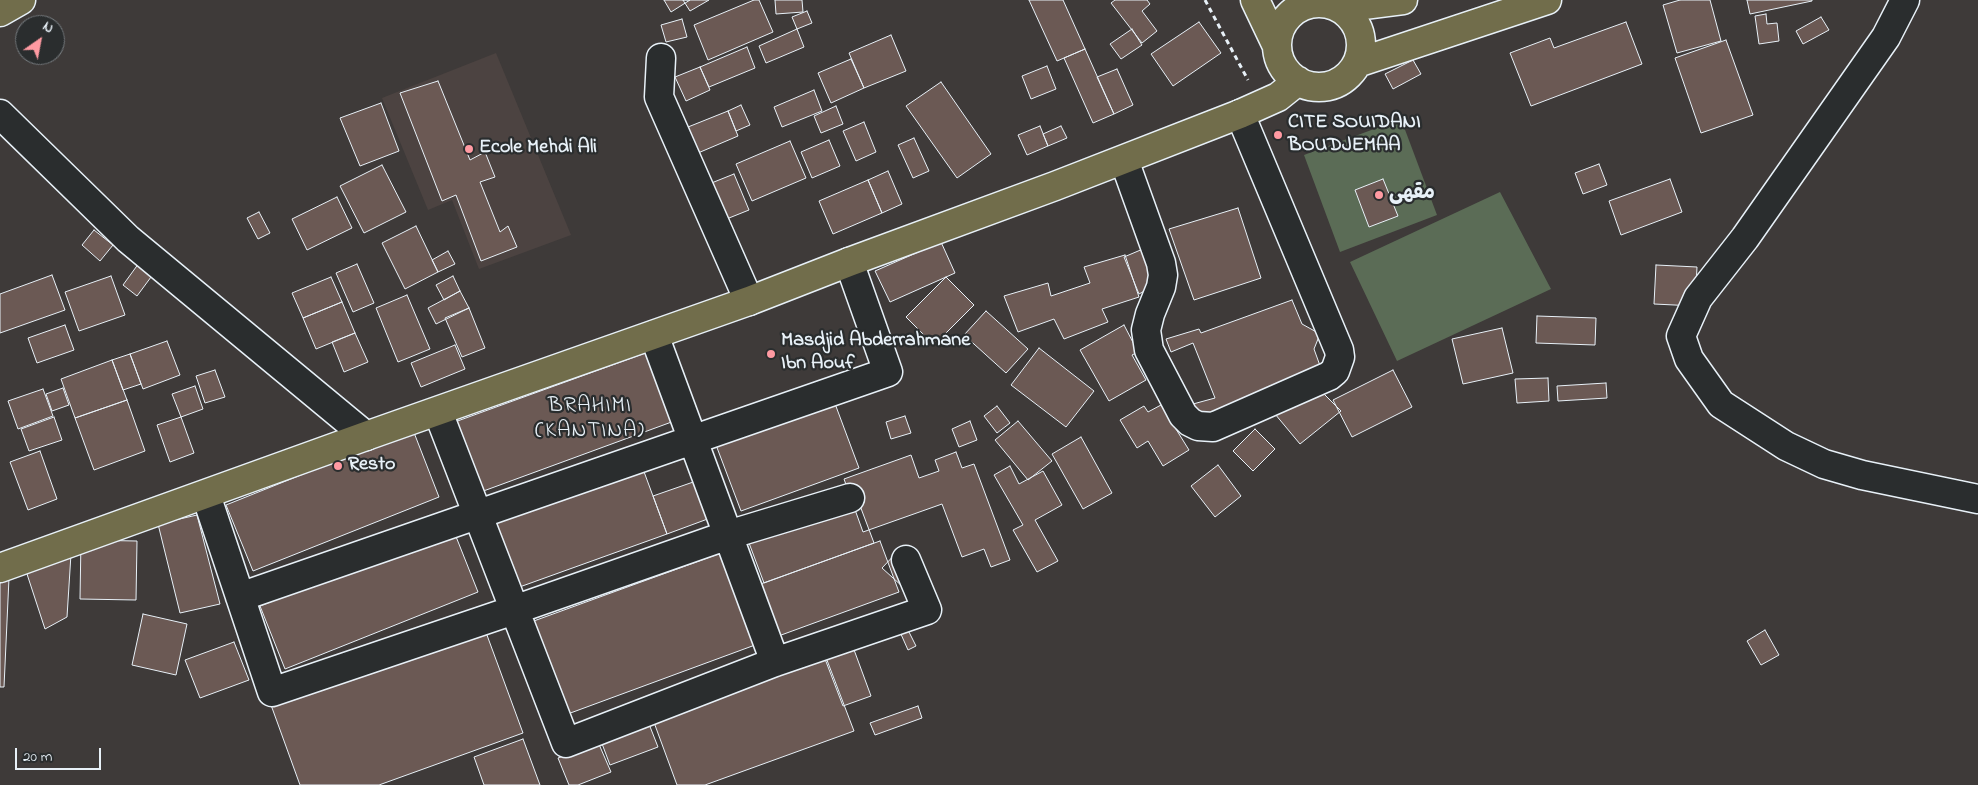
<!DOCTYPE html>
<html>
<head>
<meta charset="utf-8">
<style>
	body { margin:0 }
	#map { position:relative; width:1978px; height:785px; overflow:hidden; background:#3e3a39; font-family:"Indie Flower",sans-serif }
	canvas { display:block }
	.north { position:absolute; left:15px; top:15px; width:50px; height:50px; box-sizing:border-box; background:#2a2d2e; border:1px solid #767b7f; border-radius:50%; rotate:33deg; font-size:14px; font-weight:700; line-height:20px; text-align:center; color:#e8f1f8 }
	.north::after { content:''; display:block; margin:auto; width:18px; height:22px; background:#ff9aa2; clip-path:polygon(50% 0,100% 100%,50% 72%,0 100%) }
	.scale { position:absolute; left:15px; top:748px; width:86px; height:22px; box-sizing:border-box; border:2px solid #e8f1f8; border-top:0; padding-left:6px; font-size:15px; line-height:18px; white-space:nowrap; color:#e8f1f8; -webkit-text-stroke:4px #2a2d2e; paint-order:stroke }
</style>
</head>
<body>
<div id="map">
<canvas width="1978" height="785"></canvas>
<div class="north">N</div>
<div class="scale">20 m</div>
</div>
<script>
const ctx = document.querySelector('canvas').getContext('2d');
ctx.lineJoin = 'round';
function fillPath(path, color) {
  ctx.fillStyle = color;
  ctx.fill(path, 'evenodd');
}
function shape(rows) {
  const path = new Path2D();
  for (const r of rows) {
    if (r.length === 3) {
      path.moveTo(r[0] + r[2], r[1]);
      path.arc(r[0], r[1], r[2], 0, 2 * Math.PI);
      continue;
    }
    path.moveTo(r[0], r[1]);
    for (let i = 2; i < r.length; i += 2) path.lineTo(r[i], r[i + 1]);
  }
  return path;
}
function stroke(path, color, width, dash) {
  ctx.strokeStyle = color;
  ctx.lineWidth = width;
  ctx.lineCap = dash ? 'butt' : 'round';
  ctx.setLineDash(dash || []);
  ctx.stroke(path);
}
function drawText(font, color, halo, rows, align = 'center') {
  ctx.font = font + ' "Indie Flower","Playpen Sans Arabic",sans-serif';
  ctx.lineWidth = 4.5;
  ctx.setLineDash([]);
  ctx.textBaseline = 'middle';
  ctx.strokeStyle = halo;
  ctx.fillStyle = color;
  for (const [text, x, y, turn = 0] of rows) {
    ctx.save();
    ctx.translate(x, y);
    ctx.rotate((+turn || 0) * Math.PI / 180);
    ctx.textAlign = isNaN(turn) ? turn : align;
    if (halo) ctx.strokeText(text, 0, 0);
    ctx.fillText(text, 0, 0);
    ctx.restore();
  }
}
const built = shape([
	[496,53,571,235,479,269,452,200,428,210,382,98]
]);
const green = shape([
	[1401,119,1437,215,1340,252,1304,155],
	[1500,192,1551,289,1397,361,1350,262]
]);
const building = shape([
	[664,0,690,0,671,12,664,0],
	[683,0,709,0,690,11,683,0],
	[754,0,759,0,773,32,708,60,694,25,754,0],
	[775,0,802,0,803,12,776,14,775,0],
	[1029,0,1063,0,1085,49,1057,61,1029,0],
	[1115,0,1147,0,1150,4,1142,11,1157,31,1142,43,1111,3,1115,0],
	[1680,0,1710,0,1721,41,1677,53,1663,5,1680,0],
	[1747,0,1812,0,1812,1,1750,14,1747,0],
	[807,11,812,23,797,29,792,17,807,11],
	[1766,14,1767,24,1777,23,1779,41,1759,44,1755,16,1766,14],
	[1821,17,1829,30,1803,44,1796,31,1821,17],
	[682,19,687,37,666,42,661,25,682,19],
	[1199,22,1221,53,1173,86,1151,54,1199,22],
	[1626,22,1642,64,1531,106,1510,53,1550,38,1554,48,1626,22],
	[797,29,804,47,766,63,759,46,797,29],
	[1132,29,1142,45,1121,59,1110,44,1132,29],
	[891,35,906,71,864,88,849,53,891,35],
	[1726,40,1753,115,1701,133,1675,58,1726,40],
	[747,47,755,68,709,87,700,67,747,47],
	[1085,49,1114,114,1093,123,1064,58,1085,49],
	[851,59,864,88,831,103,818,73,851,59],
	[1413,60,1421,74,1393,89,1385,74,1413,60],
	[1047,66,1056,89,1031,99,1022,76,1047,66],
	[700,67,710,90,686,101,675,77,700,67],
	[1117,69,1133,105,1114,114,1097,77,1117,69],
	[438,81,470,160,485,152,495,177,480,182,500,232,508,226,517,247,481,261,456,195,442,201,400,93,438,81],
	[941,82,991,154,957,178,906,106,941,82],
	[814,90,822,111,782,127,774,107,814,90],
	[381,103,399,151,360,166,340,118,381,103],
	[741,105,750,125,736,131,728,111,741,105],
	[836,106,843,124,821,133,814,116,836,106],
	[728,111,738,136,698,153,688,127,728,111],
	[864,122,876,152,856,161,843,131,864,122],
	[1040,126,1048,146,1027,155,1018,135,1040,126],
	[1061,126,1067,138,1048,146,1043,134,1061,126],
	[914,138,929,171,913,178,898,145,914,138],
	[829,140,840,166,812,178,801,152,829,140],
	[790,141,806,178,752,201,736,164,790,141],
	[1599,164,1607,185,1583,194,1575,173,1599,164],
	[382,165,406,212,364,233,340,186,382,165],
	[888,171,902,204,882,213,868,180,888,171],
	[734,174,749,210,724,220,709,184,734,174],
	[1383,179,1398,216,1369,227,1355,190,1383,179],
	[1670,179,1682,212,1621,235,1609,201,1670,179],
	[868,180,882,213,833,234,819,201,868,180],
	[337,197,352,228,307,250,292,219,337,197],
	[1238,208,1261,278,1194,300,1169,229,1238,208],
	[259,212,270,233,258,239,247,218,259,212],
	[416,226,438,272,405,289,382,243,416,226],
	[94,230,113,245,100,261,82,245,94,230],
	[941,242,955,273,890,302,875,271,941,242],
	[1150,246,1159,283,1139,294,1124,257,1150,246],
	[448,251,455,264,438,272,432,260,448,251],
	[1125,255,1139,297,1102,309,1108,322,1064,339,1054,319,1018,332,1004,296,1048,283,1051,296,1090,283,1084,267,1125,255],
	[139,263,154,273,137,296,123,285,139,263],
	[357,264,374,303,353,312,336,273,357,264],
	[1656,265,1697,267,1695,306,1654,304,1656,265],
	[52,275,65,310,0,333,0,294,52,275],
	[111,276,125,315,79,331,65,292,111,276],
	[453,276,460,291,444,300,436,285,453,276],
	[331,277,342,302,303,318,292,293,331,277],
	[946,277,974,305,934,345,906,317,946,277],
	[460,291,469,308,436,324,428,308,460,291],
	[407,295,430,349,398,362,376,308,407,295],
	[1292,300,1302,324,1320,334,1314,349,1323,374,1201,420,1193,404,1215,398,1193,343,1171,352,1166,339,1199,329,1201,333,1292,300],
	[342,302,355,333,316,349,303,318,342,302],
	[469,308,485,348,462,357,445,318,469,308],
	[986,311,1028,349,1006,373,964,335,986,311],
	[1537,316,1596,318,1595,345,1536,343,1537,316],
	[65,325,74,350,37,363,28,338,65,325],
	[1124,325,1138,352,1132,355,1146,380,1109,401,1080,350,1124,325],
	[1502,328,1513,373,1463,384,1452,339,1502,328],
	[355,333,368,362,344,372,332,342,355,333],
	[167,341,180,375,143,389,130,354,167,341],
	[455,345,465,369,421,387,411,363,455,345],
	[1039,348,1094,391,1066,427,1011,385,1039,348],
	[651,351,677,420,478,493,452,423,651,351],
	[130,354,141,384,123,390,112,360,130,354],
	[112,360,127,400,75,418,61,379,112,360],
	[215,370,225,397,205,403,196,376,215,370],
	[1393,370,1412,407,1352,437,1333,400,1393,370],
	[1548,378,1549,401,1517,403,1515,379,1548,378],
	[1606,383,1607,398,1558,401,1557,386,1606,383],
	[195,386,203,409,181,417,172,394,195,386],
	[1316,386,1341,411,1300,444,1275,414,1316,386],
	[63,388,69,405,52,411,46,394,63,388],
	[43,389,53,416,18,429,8,401,43,389],
	[127,400,145,451,94,470,75,418,127,400],
	[834,401,859,468,741,511,716,445,834,401],
	[1161,405,1189,450,1163,466,1148,441,1137,448,1120,420,1144,406,1148,412,1161,405],
	[997,406,1010,423,997,433,984,416,997,406],
	[905,416,911,433,891,439,886,422,905,416],
	[54,417,62,440,29,451,21,429,54,417],
	[181,417,194,453,170,462,157,425,181,417],
	[970,421,977,440,959,447,952,429,970,421],
	[1018,421,1052,461,1028,480,995,440,1018,421],
	[1255,429,1275,449,1253,471,1233,451,1255,429],
	[413,430,439,497,253,571,226,505,413,430],
	[1081,437,1112,493,1083,509,1052,454,1081,437],
	[40,451,57,499,28,510,10,462,40,451],
	[956,452,962,468,974,464,1010,560,991,567,984,549,962,557,942,504,863,532,844,479,911,455,919,478,939,471,935,460,956,452],
	[1218,465,1241,496,1215,517,1191,486,1218,465],
	[1010,466,1019,484,1043,471,1062,505,1035,520,1058,561,1037,572,1013,530,1023,525,994,475,1010,466],
	[643,469,667,534,514,589,490,524,643,469],
	[699,480,713,517,667,534,653,496,699,480],
	[859,503,874,543,764,583,749,543,859,503],
	[197,515,220,604,180,613,158,524,197,515],
	[453,529,478,592,285,669,260,606,453,529],
	[81,540,137,541,136,600,80,599,81,540],
	[880,541,899,592,773,638,755,586,880,541],
	[900,549,903,587,882,568,900,549],
	[721,553,755,645,565,715,531,622,721,553],
	[71,554,67,617,45,629,26,571,71,554],
	[9,578,4,687,0,687,0,583,9,578],
	[143,614,187,624,176,675,132,665,143,614],
	[484,627,523,733,379,785,300,785,271,705,484,627],
	[846,628,871,696,843,706,817,638,846,628],
	[907,628,916,646,908,650,900,632,907,628],
	[1765,630,1779,655,1761,665,1747,641,1765,630],
	[234,642,249,680,200,698,185,660,234,642],
	[825,655,854,731,705,785,677,785,652,717,825,655],
	[918,706,922,718,875,735,870,723,918,706],
	[649,724,658,747,610,765,601,741,649,724],
	[523,739,540,785,484,785,474,757,523,739],
	[598,742,611,772,578,785,569,785,558,758,598,742]
]);
const path = shape([
	[1205,0,1248,80]
]);
const minor = shape([
	[1905,0,1886,37,1745,238,1698,298,1681,336,1689,359,1721,404,1786,446,1824,464,1862,475,1978,499],
	[661,58,659,97,749,301],
	[0,114,128,239,366,436],
	[1124,160,1161,263,1163,275,1161,287,1150,314,1146,330,1149,350,1183,415,1190,422,1198,426,1213,427,1329,376,1335,371,1340,357,1339,350,1240,114],
	[654,335,775,662],
	[438,412,566,743,775,662,927,610,906,560],
	[206,495,272,692,514,610,728,535,850,498],
	[240,597,888,372,849,262]
]);
const major = shape([
	[1255,0,1276,44],
	[1319,45,42],
	[1340,8,1403,0],
	[0,12,21,0],
	[1357,63,1547,0],
	[0,568,366,436,749,301,849,262,1055,186,1240,114,1278,97,1298,81]
]);
const markers = [
	[1278,135,5,"#ff9aa2"],
	[469,149,5,"#ff9aa2"],
	[1379,195,5,"#ff9aa2"],
	[771,354,5,"#ff9aa2"],
	[338,466,5,"#ff9aa2"]
];
const poiNames = [
	["CITE SOUIDANI",1288,124],
	["BOUDJEMAA",1288,147],
	["Ecole Mehdi Ali",479,149],
	["مقهى",1389,195],
	["Masdjid Abderrahmane",781,342],
	["Ibn Aouf",781,365],
	["Resto",348,466]
];
const quarterNames = [
	["BRAHIMI",590,407],
	["(KANTINA)",590,432]
];
fillPath(built, '#4c4341');
fillPath(green, '#5b6c56');
fillPath(building, '#6b5954');
stroke(building, '#e8f1f8', 1);
stroke(minor, '#e8f1f8', 31);
stroke(major, '#e8f1f8', 31);
stroke(path, '#e8f1f8', 3, [5, 4]);
stroke(minor, '#2a2d2e', 28);
stroke(major, '#716d4b', 28);
for (const [x, y, r, color] of markers) {
  const dot = new Path2D();
  dot.arc(x, y, r, 0, 2 * Math.PI);
  ctx.fillStyle = color;
  ctx.fill(dot);
  stroke(dot, '#2a2d2e', 2);
}
drawText('bold 20px', '#e8f1f8', '#2a2d2e', poiNames, 'left');
ctx.letterSpacing = '1px';
drawText('22px', '#e8f1f8', '#2a2d2e', quarterNames);
ctx.letterSpacing = '0px';
</script>
</body>
</html>
